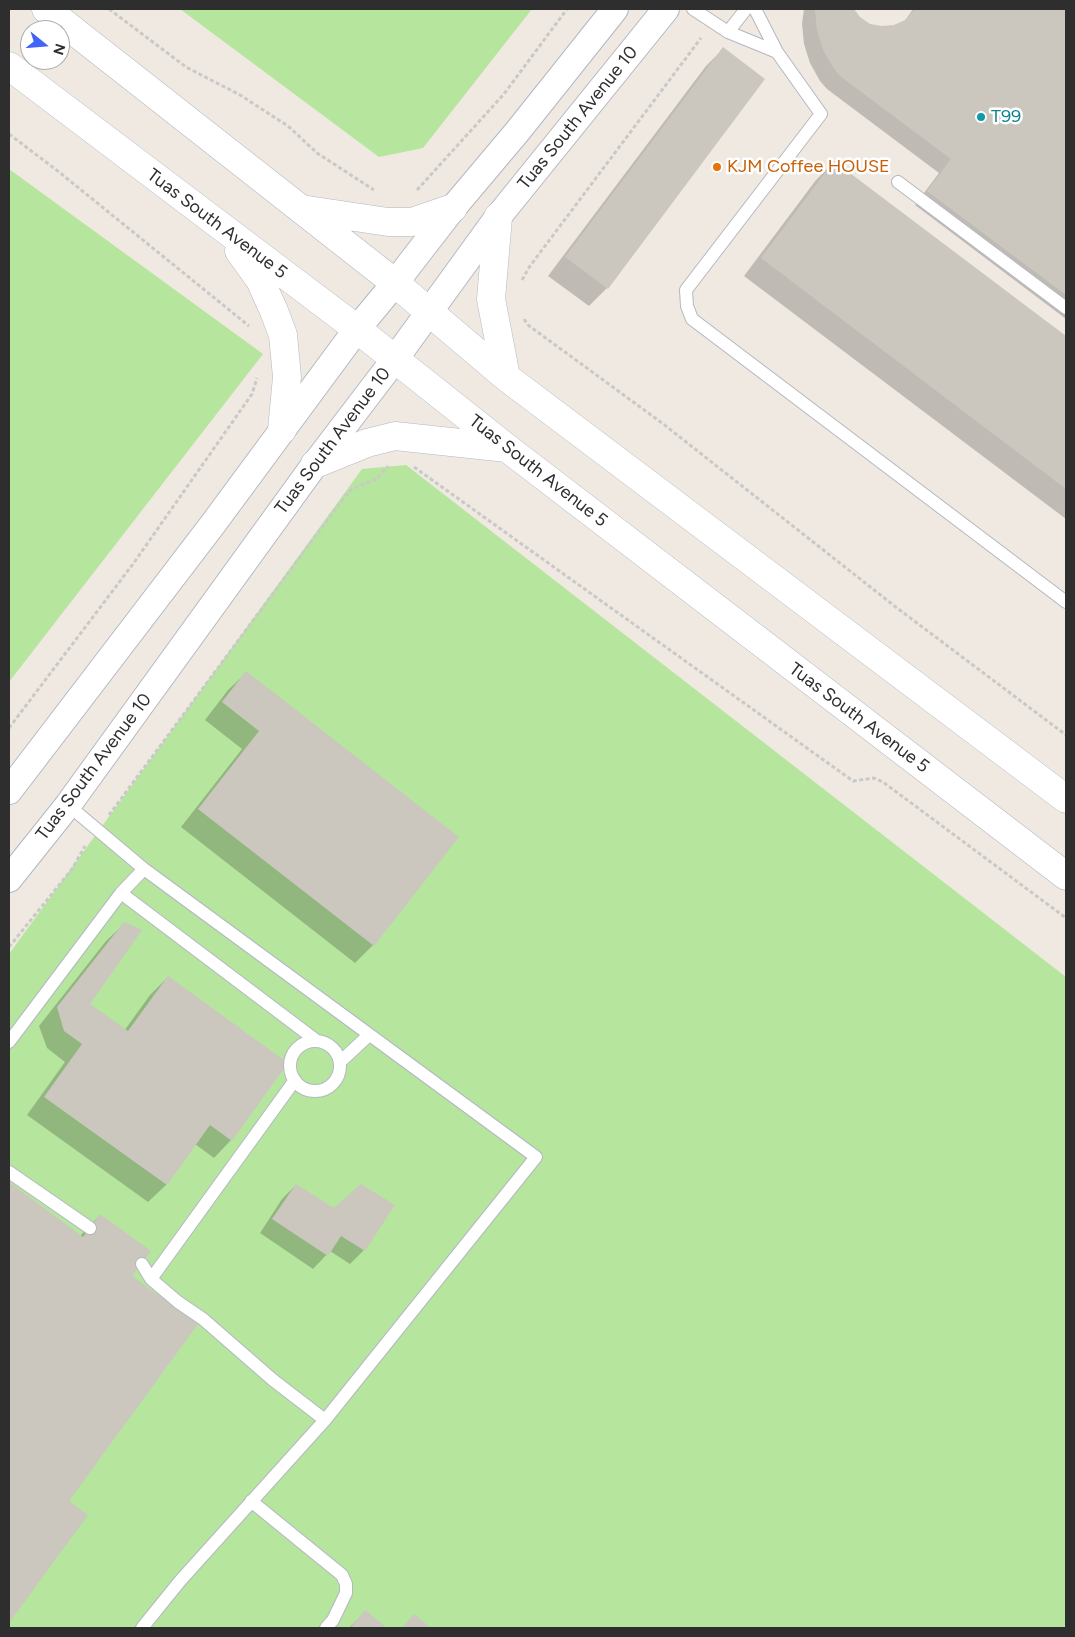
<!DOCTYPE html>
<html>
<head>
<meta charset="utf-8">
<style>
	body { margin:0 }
	#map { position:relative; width:1075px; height:1637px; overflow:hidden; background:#efe9e1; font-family:Figtree,sans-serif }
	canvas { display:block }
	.frame { position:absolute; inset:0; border:10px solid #2e2e2e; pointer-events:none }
	.north { position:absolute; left:20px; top:20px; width:50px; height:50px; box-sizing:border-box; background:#fff; border:1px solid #ababab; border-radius:50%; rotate:107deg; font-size:14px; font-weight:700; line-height:20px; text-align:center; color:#2e2e2e }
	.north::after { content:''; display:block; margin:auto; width:18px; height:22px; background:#4264fb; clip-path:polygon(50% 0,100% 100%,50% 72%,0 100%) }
</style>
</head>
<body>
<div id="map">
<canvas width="1075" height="1637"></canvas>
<div class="frame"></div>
<div class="north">N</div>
</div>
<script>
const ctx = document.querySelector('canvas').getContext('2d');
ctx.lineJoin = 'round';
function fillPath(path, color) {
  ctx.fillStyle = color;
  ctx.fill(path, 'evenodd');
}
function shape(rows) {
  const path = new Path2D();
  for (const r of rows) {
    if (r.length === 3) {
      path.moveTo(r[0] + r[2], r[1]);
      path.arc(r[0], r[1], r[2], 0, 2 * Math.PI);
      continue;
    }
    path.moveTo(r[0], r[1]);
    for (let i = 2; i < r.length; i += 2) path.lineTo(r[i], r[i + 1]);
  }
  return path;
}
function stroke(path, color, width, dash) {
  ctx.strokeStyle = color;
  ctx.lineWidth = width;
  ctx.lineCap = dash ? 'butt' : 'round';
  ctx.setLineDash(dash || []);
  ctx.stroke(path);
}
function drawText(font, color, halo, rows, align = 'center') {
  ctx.font = font + ' Figtree,sans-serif';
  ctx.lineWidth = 5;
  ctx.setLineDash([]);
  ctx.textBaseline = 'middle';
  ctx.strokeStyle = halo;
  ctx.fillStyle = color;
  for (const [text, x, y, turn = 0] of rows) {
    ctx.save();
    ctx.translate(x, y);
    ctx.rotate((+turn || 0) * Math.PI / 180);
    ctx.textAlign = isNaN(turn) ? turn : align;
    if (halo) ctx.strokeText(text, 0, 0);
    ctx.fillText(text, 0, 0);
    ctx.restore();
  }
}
const green = shape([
	[180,9,532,9,423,148,379,157],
	[9,169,263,354,9,682],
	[406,465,1066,977,1066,1628,9,1628,9,954,362,469]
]);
const shadow = shape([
	[804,9,853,9,859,18,870,25,882,28,894,27,904,22,913,9,1066,9,1066,319,915,205,939,173,827,89,820,81,810,63,804,44,802,24],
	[723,49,763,79,607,288,589,306,548,276,706,66],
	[834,162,1066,338,1066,519,744,276,816,180],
	[246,673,373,945,355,963,181,827,242,749,205,720,228,690],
	[124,924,88,1004,124,1031,150,995,168,977,231,1140,214,1158,195,1144,166,1185,148,1202,27,1115,65,1062,47,1048,39,1026,106,941],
	[9,1184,80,1236,100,1215,131,1276,67,1501,86,1515,9,1621],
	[296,1185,334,1210,364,1250,350,1264,330,1251,313,1269,260,1233,282,1199],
	[365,1612,385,1628,349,1628]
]);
const building = shape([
	[815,9,854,9,860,17,870,24,882,26,894,25,905,20,915,9,1066,9,1066,295,927,191,951,159,840,76,833,67,823,50,817,30],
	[723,47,765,79,608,289,565,257],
	[834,161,1066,336,1066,489,761,258],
	[246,671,459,837,374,946,198,809,259,731,222,702],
	[124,922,142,930,90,1004,128,1031,168,976,288,1063,232,1141,210,1125,167,1185,44,1097,82,1044,64,1031,57,1007],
	[9,1182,83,1237,100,1214,151,1251,132,1276,198,1324,69,1501,88,1515,9,1623],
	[296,1184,334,1208,361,1184,395,1205,365,1251,341,1236,328,1256,272,1219],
	[365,1610,387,1628,350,1628],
	[414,1614,431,1628,402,1628]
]);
const path = shape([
	[109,9,186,67,240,95,288,126,317,153,374,190],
	[9,134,59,172,249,326],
	[417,190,504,94,567,9],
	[522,280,530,266,701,38],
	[524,319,528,325,662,423,897,608,1066,735],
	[414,467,853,781,874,778,883,782,1066,918],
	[9,728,133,564,252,394,257,378],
	[109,815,343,499,352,489,376,479,388,466],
	[9,947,72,869,85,846]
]);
const service = shape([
	[693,9,728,32,777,52],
	[755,9,777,52,821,114,686,290,687,306,692,319,1066,602],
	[728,32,746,9],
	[898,182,1066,308],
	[68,805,144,869,536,1157,325,1420],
	[121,893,317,1041],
	[315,1066,25],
	[9,1042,121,893,144,869],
	[340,1062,369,1035],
	[9,1172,90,1228],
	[151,1279,295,1080],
	[251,1501,342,1575,346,1584,346,1593,333,1620,326,1628],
	[142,1628,180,1581,325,1420,273,1380,203,1319,178,1302,151,1279,142,1264]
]);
const minor = shape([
	[9,791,213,524,357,329,395,283,453,208,517,132,615,9],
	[9,879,68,805,315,464,395,359,498,217,666,9]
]);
const secondary = shape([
	[46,9,395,283,506,377,1066,799],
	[9,66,357,329,507,448,1066,876],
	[301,209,388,222,412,222,453,208],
	[498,217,491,299,506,377],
	[239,251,260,280,274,311,283,335,287,377,282,430],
	[315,464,367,443,395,436,507,448]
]);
const markers = [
	[981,117,5,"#0f9aa8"],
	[717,167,5,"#e8710a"]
];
const cultureNames = [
	["T99",991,117]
];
const streetNames = [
	["Tuas South Avenue 10",578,118,-51],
	["Tuas South Avenue 5",217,224,37],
	["Tuas South Avenue 10",333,441,-53],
	["Tuas South Avenue 5",538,471,38],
	["Tuas South Avenue 5",859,718,37],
	["Tuas South Avenue 10",94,767,-53]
];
const foodNames = [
	["KJM Coffee HOUSE",727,167]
];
fillPath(green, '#b6e59e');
fillPath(shadow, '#0003');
fillPath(building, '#cbc7bf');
stroke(service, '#b4b7c1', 14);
stroke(minor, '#b4b7c1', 28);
stroke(secondary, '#b4b7c1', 29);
stroke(path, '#c9c9c9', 3, [4, 2.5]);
stroke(service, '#fff', 12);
stroke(minor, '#fff', 26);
stroke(secondary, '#fff', 28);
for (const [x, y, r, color] of markers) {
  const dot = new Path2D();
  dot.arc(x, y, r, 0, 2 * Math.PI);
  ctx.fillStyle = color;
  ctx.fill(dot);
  stroke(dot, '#fff', 2);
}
drawText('18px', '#0d838f', '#fff', cultureNames, 'left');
drawText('18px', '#2e2e2e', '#fff', streetNames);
drawText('18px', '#c56008', '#fff', foodNames, 'left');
</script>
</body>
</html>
